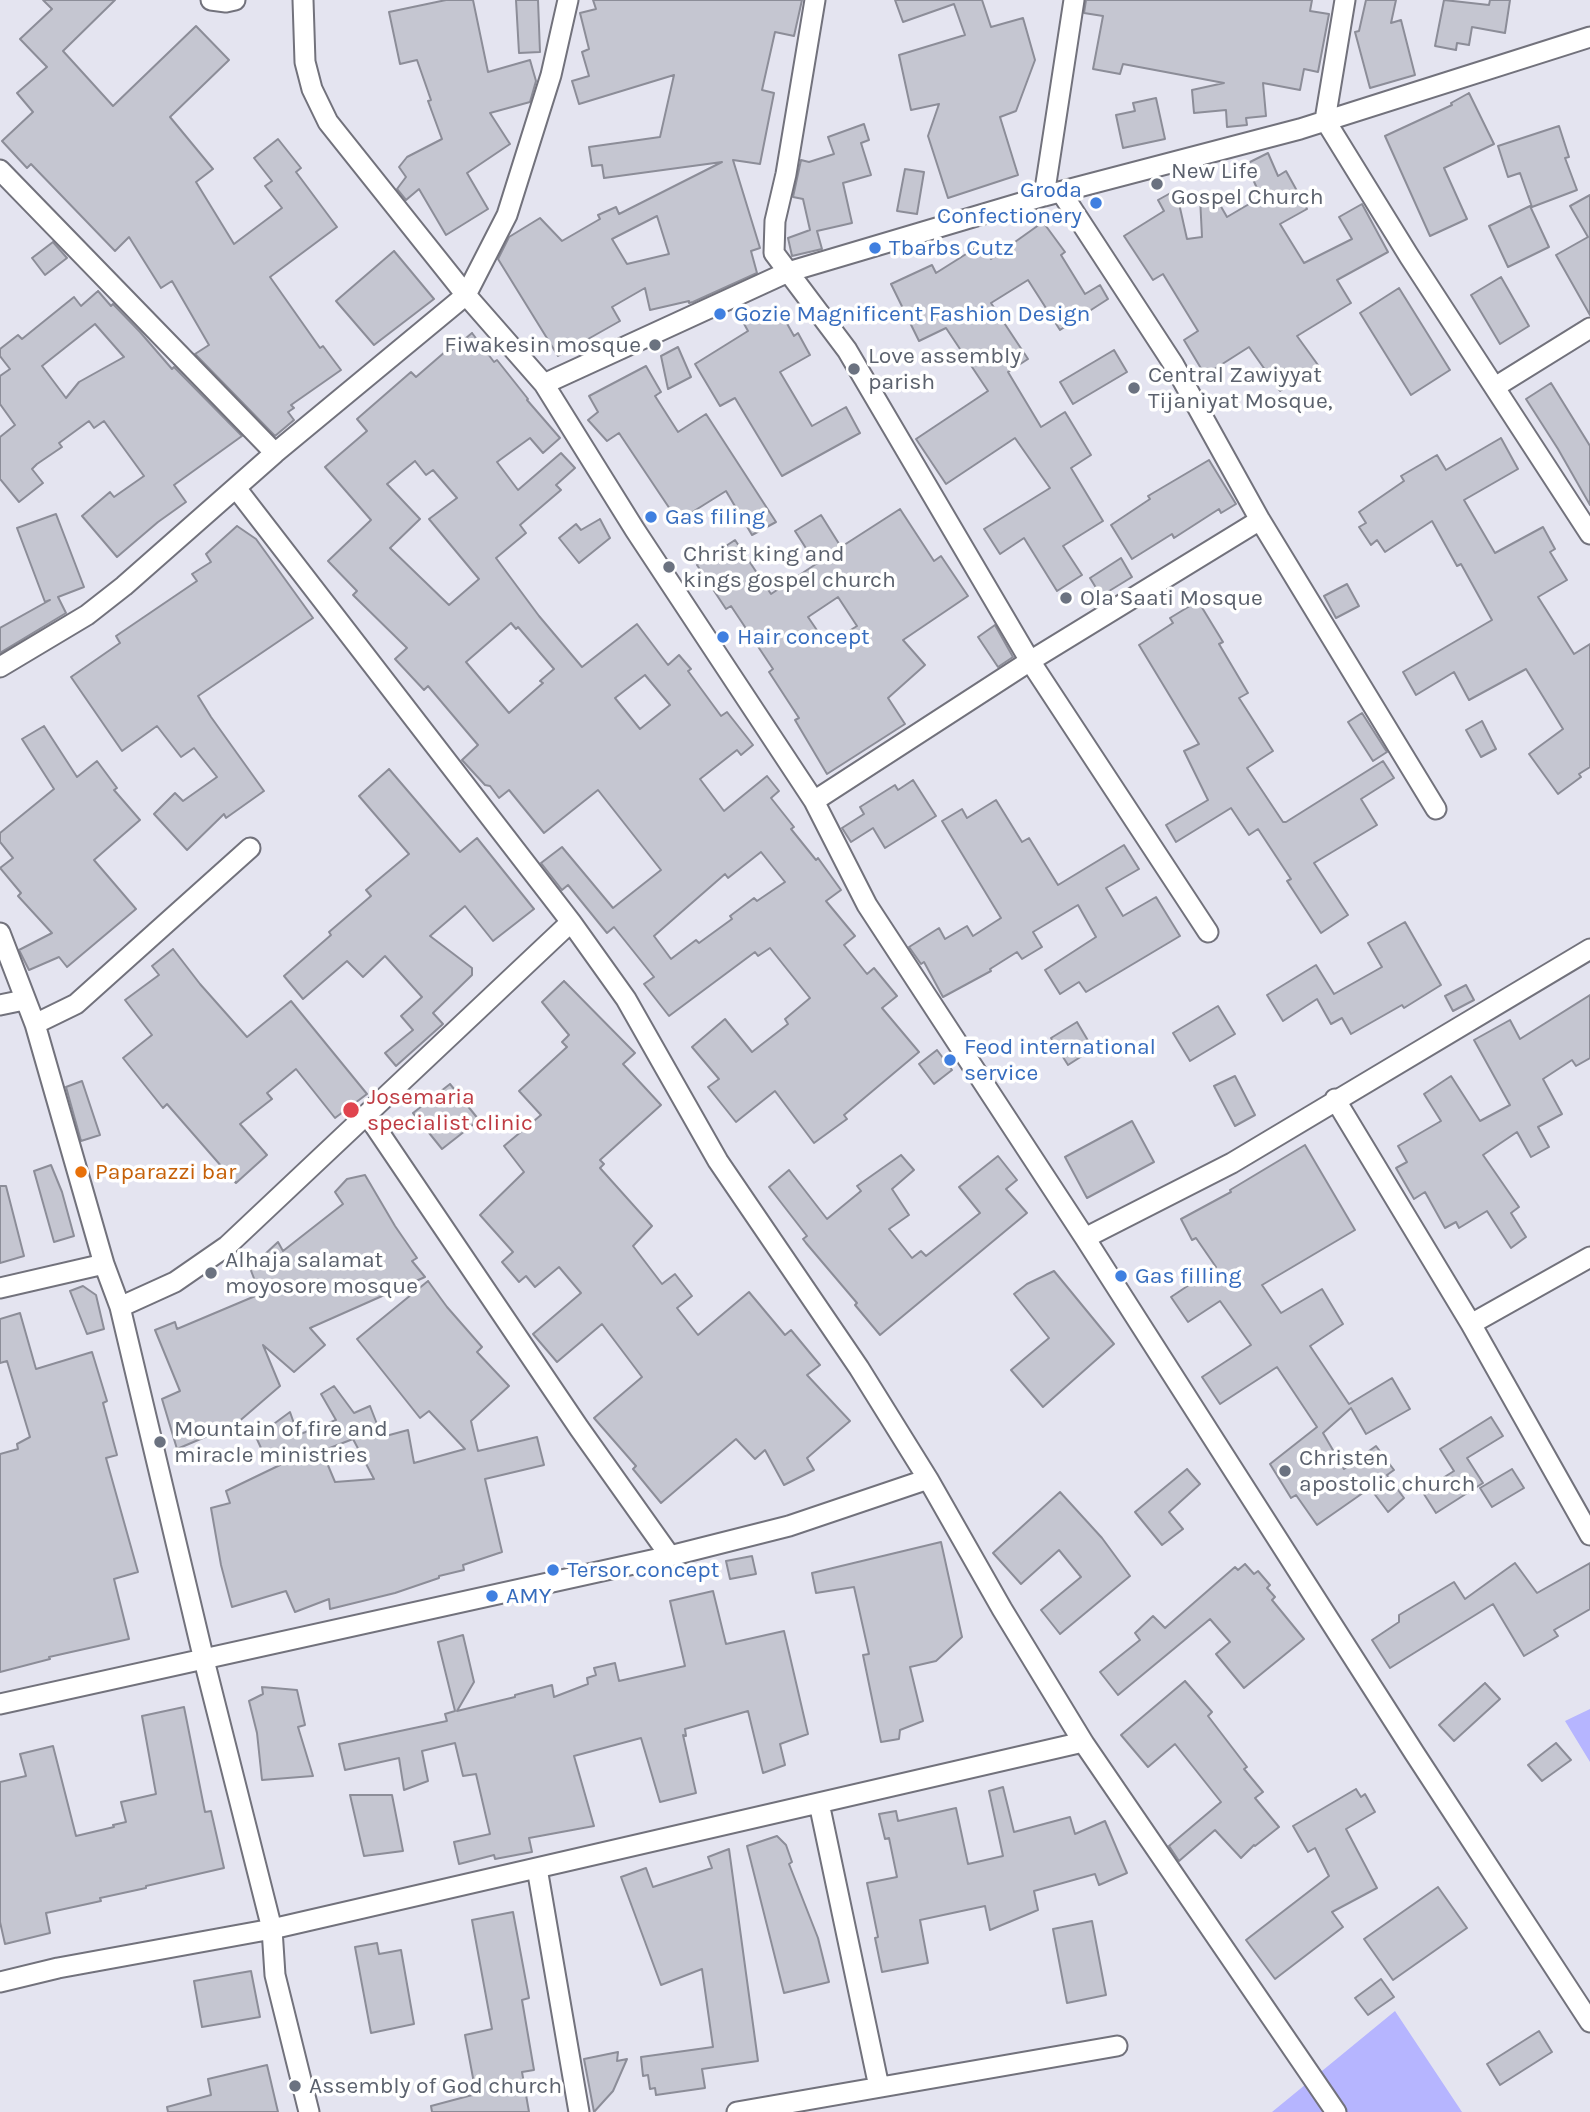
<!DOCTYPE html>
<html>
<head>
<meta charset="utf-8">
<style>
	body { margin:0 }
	canvas { display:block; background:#e4e4f0 }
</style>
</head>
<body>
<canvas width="1590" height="2112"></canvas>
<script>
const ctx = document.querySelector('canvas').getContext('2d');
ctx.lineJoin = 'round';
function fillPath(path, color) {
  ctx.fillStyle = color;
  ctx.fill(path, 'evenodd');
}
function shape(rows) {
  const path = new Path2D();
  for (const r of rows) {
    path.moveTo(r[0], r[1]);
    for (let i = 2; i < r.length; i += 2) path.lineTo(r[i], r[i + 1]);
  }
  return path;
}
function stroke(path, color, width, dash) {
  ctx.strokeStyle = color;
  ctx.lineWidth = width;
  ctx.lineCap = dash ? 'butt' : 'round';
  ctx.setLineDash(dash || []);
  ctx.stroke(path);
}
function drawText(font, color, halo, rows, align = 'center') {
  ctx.font = font + ' Karla,sans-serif';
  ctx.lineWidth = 7;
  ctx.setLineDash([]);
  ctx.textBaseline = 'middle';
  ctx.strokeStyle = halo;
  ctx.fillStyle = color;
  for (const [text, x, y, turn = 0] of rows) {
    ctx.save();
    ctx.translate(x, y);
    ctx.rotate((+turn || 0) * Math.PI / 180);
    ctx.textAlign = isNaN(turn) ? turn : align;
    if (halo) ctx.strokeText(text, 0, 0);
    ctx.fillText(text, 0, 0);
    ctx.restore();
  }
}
const green = shape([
	[1590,1709,1590,1762,1565,1721],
	[1395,2011,1462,2112,1272,2112]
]);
const building = shape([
	[43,0,115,0,63,51,113,106,196,26,229,60,170,117,213,169,196,182,234,244,282,208,265,186,272,181,254,158,278,139,301,168,296,172,337,227,270,277,320,348,323,346,341,370,291,405,294,408,288,412,294,420,275,436,195,354,209,345,172,281,161,288,129,237,115,251,31,164,27,168,2,141,33,112,17,93,47,67,20,39,52,9,43,0],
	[446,0,473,0,488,72,530,60,536,81,530,102,490,113,510,144,467,173,488,209,446,235,419,189,406,200,397,189,406,177,399,167,407,157,442,139,428,101,431,100,417,60,400,64,389,12,446,0],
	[516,0,538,0,540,52,519,53,516,0],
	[593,0,802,0,794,36,775,32,762,90,774,93,760,164,733,160,760,248,751,251,757,273,693,302,689,303,689,301,650,310,645,288,612,307,620,321,558,356,498,259,509,237,540,218,562,241,600,219,598,215,616,207,619,214,722,162,604,178,602,165,592,166,589,147,660,137,674,75,579,104,572,81,589,76,582,52,589,49,580,13,596,9,593,0],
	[657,216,669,254,627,264,612,239,657,216],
	[895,0,982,0,991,27,1023,18,1035,60,1016,111,1000,117,1018,175,948,198,928,136,939,104,911,110,899,55,965,35,954,4,903,22,895,0],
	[1086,0,1312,0,1310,11,1329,14,1318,72,1304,69,1300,90,1263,83,1266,116,1246,118,1247,125,1227,127,1226,110,1194,113,1192,90,1224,83,1123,64,1120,74,1093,69,1103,16,1084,13,1086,0],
	[1366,0,1396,0,1391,23,1401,20,1415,75,1370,88,1355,32,1359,31,1366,0],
	[1444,0,1489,5,1490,0,1510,0,1505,33,1472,27,1469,45,1457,43,1456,50,1435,46,1444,0],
	[1469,93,1494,144,1444,168,1467,219,1430,236,1385,136,1452,105,1451,103,1469,93],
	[1156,98,1165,139,1123,148,1116,115,1135,111,1133,103,1156,98],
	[864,124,869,140,861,143,871,175,843,183,852,223,817,231,822,249,792,256,788,238,810,230,803,199,793,197,801,160,809,162,834,154,828,137,864,124],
	[1559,126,1569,157,1565,158,1577,190,1532,207,1520,173,1508,177,1498,146,1559,126],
	[1268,153,1278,176,1286,171,1307,209,1280,224,1304,263,1352,239,1339,217,1362,204,1388,252,1337,280,1351,303,1297,336,1318,365,1280,391,1249,347,1205,375,1184,340,1198,331,1163,274,1153,280,1124,236,1164,211,1158,200,1176,190,1187,239,1202,237,1200,197,1212,191,1227,217,1261,197,1246,164,1268,153],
	[905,169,924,172,917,214,897,211,905,169],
	[1590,195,1590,315,1556,255,1588,237,1570,206,1590,195],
	[1530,206,1549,247,1508,267,1489,226,1530,206],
	[1043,222,1065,252,1061,255,1085,294,1100,285,1108,299,1060,330,1028,280,991,303,1028,359,1008,372,1041,427,1065,412,1091,455,1071,468,1103,521,1063,546,1082,575,1057,591,1024,538,1000,554,984,529,1050,488,1015,438,946,484,916,439,988,391,946,328,919,341,891,284,932,265,936,273,982,244,991,259,1043,222],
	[53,242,67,258,45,275,32,258,53,242],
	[394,251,434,299,374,345,336,301,394,251],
	[1501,277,1529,326,1500,344,1471,295,1501,277],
	[1399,288,1450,370,1411,395,1360,313,1399,288],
	[98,291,111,306,113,304,140,332,172,369,174,367,242,436,174,485,186,502,158,522,117,557,82,516,110,492,114,497,144,476,104,421,94,428,89,421,59,443,62,447,37,464,32,469,43,483,19,502,0,479,0,437,15,425,0,404,0,376,10,369,0,356,0,349,18,335,22,339,74,297,81,306,98,291],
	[95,324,124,357,79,382,66,398,42,366,95,324],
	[780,311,794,336,798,333,810,355,780,372,812,426,846,407,860,433,782,476,735,398,720,406,695,364,748,331,743,322,757,314,762,322,780,311],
	[472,333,494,362,497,360,528,399,527,400,560,438,543,453,530,438,497,462,518,490,561,453,575,468,556,485,561,490,520,525,526,533,496,558,539,616,582,667,637,624,668,665,679,655,691,669,688,671,721,716,727,712,753,745,741,755,737,750,700,779,724,811,767,776,779,791,771,798,794,827,791,829,816,860,818,858,841,890,826,901,855,936,844,945,867,974,874,968,897,996,882,1008,919,1052,844,1115,847,1119,814,1143,775,1091,736,1122,708,1087,719,1079,692,1047,725,1019,752,1052,788,1024,785,1019,810,998,770,948,758,956,755,952,669,1016,644,984,654,977,614,927,607,933,568,885,562,890,541,863,562,847,613,908,661,870,598,790,544,833,509,790,499,798,490,786,485,785,462,760,478,745,428,686,424,690,395,659,407,648,353,595,357,591,328,561,371,520,325,467,367,431,357,419,411,372,416,377,446,351,448,353,472,333],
	[415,461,426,475,433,470,457,498,429,519,479,579,449,605,390,548,420,519,387,484,415,461],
	[511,623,516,629,518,627,554,669,540,681,543,683,509,713,466,662,511,623],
	[645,675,670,705,640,729,615,698,645,675],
	[761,852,785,882,757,901,754,898,730,916,732,919,699,943,696,940,671,959,654,936,725,874,728,878,761,852],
	[678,347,691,377,668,389,661,356,678,347],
	[1114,350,1127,372,1073,404,1060,382,1114,350],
	[646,366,661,392,655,396,678,432,706,414,776,522,752,535,726,491,678,521,619,433,607,441,588,420,598,412,589,396,646,366],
	[1551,383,1590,446,1590,505,1558,449,1526,399,1551,383],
	[1501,438,1518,469,1464,500,1495,553,1543,527,1555,549,1550,552,1567,580,1538,597,1574,654,1590,644,1590,767,1579,774,1581,777,1558,794,1529,754,1563,729,1526,669,1469,700,1454,672,1416,695,1403,672,1492,620,1461,564,1457,566,1432,521,1385,552,1377,540,1371,545,1359,527,1366,523,1359,512,1404,481,1401,476,1437,455,1446,470,1501,438],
	[1209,460,1236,504,1221,513,1219,509,1174,538,1172,534,1132,559,1111,525,1150,499,1148,496,1209,460],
	[900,509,934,561,941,556,968,596,903,640,925,665,888,698,905,724,827,774,795,720,799,718,769,672,773,669,731,606,726,609,697,565,735,540,771,594,816,564,795,531,821,515,841,547,900,509],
	[838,597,857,626,827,645,808,617,838,597],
	[56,514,84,587,58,597,66,613,0,653,0,628,50,600,45,602,17,528,56,514],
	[600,519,610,538,579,563,559,538,576,524,581,530,600,519],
	[237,526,256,539,313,618,198,696,211,717,264,791,226,818,224,814,187,850,154,814,175,793,183,801,217,777,194,748,181,757,157,726,122,751,71,677,120,643,116,636,197,581,192,574,211,562,206,554,237,526],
	[1121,558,1132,577,1101,596,1090,578,1121,558],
	[1347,584,1359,606,1336,618,1324,596,1347,584],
	[1198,601,1223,642,1219,644,1248,693,1239,698,1273,751,1247,768,1283,822,1286,822,1383,761,1394,778,1361,799,1377,825,1314,863,1348,915,1321,933,1287,881,1291,879,1258,829,1249,835,1231,808,1176,842,1166,825,1208,800,1184,751,1199,744,1139,645,1173,623,1170,618,1198,601],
	[995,625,1013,657,998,667,978,637,995,625],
	[1362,713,1387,752,1373,761,1348,722,1362,713],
	[1482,721,1496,749,1481,757,1466,730,1482,721],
	[44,726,77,777,97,761,117,788,114,790,140,820,94,860,136,909,67,967,59,957,29,970,19,950,52,933,18,896,21,893,0,868,13,858,0,842,0,833,54,789,22,739,44,726],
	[389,769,460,852,477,838,534,909,493,941,465,906,430,936,472,968,472,975,433,1013,443,1024,396,1066,385,1053,413,1030,401,1016,422,997,385,956,363,977,347,961,303,999,284,976,331,935,329,932,371,896,366,890,409,854,359,796,389,769],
	[913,780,936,816,885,848,873,828,851,842,842,828,864,814,860,807,895,785,898,790,913,780],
	[996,800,1022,842,1029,838,1058,885,1124,845,1139,869,1106,888,1123,916,1156,897,1180,936,1086,992,1079,982,1060,994,1045,970,1096,937,1078,905,1033,932,1042,947,1022,959,1017,952,990,969,991,971,943,997,924,962,921,964,909,947,939,928,945,939,967,926,973,936,1001,918,942,821,962,809,967,818,996,800],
	[1405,922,1441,985,1404,1008,1402,1005,1351,1034,1342,1018,1331,1024,1317,999,1283,1021,1267,995,1316,965,1334,994,1382,967,1368,943,1405,922],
	[173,949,200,984,247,1037,291,1001,367,1094,335,1118,296,1069,267,1093,272,1099,240,1124,267,1155,236,1183,167,1104,163,1108,123,1058,152,1035,125,1000,159,975,152,966,173,949],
	[564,981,635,1053,623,1064,661,1105,600,1160,604,1164,600,1168,652,1226,633,1246,662,1284,675,1274,692,1296,677,1308,698,1335,749,1292,785,1335,791,1330,820,1365,807,1375,850,1421,807,1458,814,1470,784,1485,765,1450,755,1459,736,1439,661,1503,633,1469,636,1466,594,1418,642,1377,602,1324,557,1362,533,1334,581,1293,559,1267,535,1287,526,1276,519,1282,502,1262,513,1252,480,1215,524,1172,504,1146,541,1115,519,1091,567,1047,562,1042,569,1035,542,1002,564,981],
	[1466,985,1474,1000,1453,1011,1445,996,1466,985],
	[1590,995,1590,1058,1576,1066,1572,1060,1543,1079,1562,1114,1538,1127,1549,1147,1531,1157,1517,1132,1483,1155,1519,1207,1511,1213,1526,1237,1511,1248,1487,1211,1459,1228,1456,1222,1445,1228,1425,1192,1414,1199,1396,1168,1407,1162,1398,1146,1441,1121,1424,1094,1451,1076,1480,1121,1510,1105,1474,1040,1510,1020,1520,1039,1590,995],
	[1218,1006,1235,1034,1190,1061,1173,1033,1218,1006],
	[1077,1022,1093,1049,1068,1065,1051,1038,1077,1022],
	[937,1050,952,1070,934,1084,919,1064,937,1050],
	[1235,1076,1255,1115,1235,1126,1214,1086,1235,1076],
	[82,1081,100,1135,81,1141,66,1087,82,1081],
	[450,1084,479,1120,442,1149,413,1113,450,1084],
	[1132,1121,1154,1162,1087,1198,1065,1157,1132,1121],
	[1305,1145,1355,1230,1262,1285,1281,1313,1322,1289,1343,1324,1310,1346,1349,1404,1392,1378,1410,1409,1366,1434,1351,1408,1323,1433,1344,1469,1376,1446,1394,1470,1387,1475,1404,1498,1388,1512,1370,1488,1317,1525,1296,1495,1291,1498,1270,1464,1317,1427,1277,1367,1220,1404,1202,1377,1251,1345,1220,1301,1188,1322,1171,1297,1216,1267,1196,1238,1192,1240,1181,1219,1231,1192,1230,1190,1305,1145],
	[901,1155,914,1170,892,1189,909,1215,889,1229,912,1258,921,1251,926,1256,980,1213,959,1187,998,1156,1017,1180,1006,1189,1027,1213,880,1335,855,1305,857,1303,806,1243,803,1239,807,1236,769,1187,789,1170,827,1219,861,1191,857,1186,901,1155],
	[51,1165,62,1192,74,1236,54,1242,34,1171,51,1165],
	[365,1175,395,1226,417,1258,412,1261,425,1277,310,1328,325,1345,294,1372,263,1345,280,1386,236,1424,177,1449,162,1399,180,1391,155,1330,175,1322,177,1329,260,1294,250,1268,278,1242,283,1251,343,1204,335,1192,347,1179,365,1175],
	[0,1186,6,1186,24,1256,0,1263,0,1186],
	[1054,1271,1114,1344,1043,1407,1011,1370,1049,1338,1014,1294,1027,1284,1054,1271],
	[428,1281,447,1307,482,1347,477,1352,509,1386,471,1421,478,1451,537,1437,544,1465,485,1479,502,1552,463,1565,464,1570,439,1576,439,1578,395,1593,330,1609,329,1599,295,1612,286,1591,232,1607,221,1565,211,1508,230,1503,226,1491,280,1465,261,1448,256,1437,290,1412,298,1435,336,1420,321,1394,334,1386,354,1413,370,1406,382,1437,408,1430,414,1463,465,1449,429,1411,420,1418,357,1339,428,1281],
	[353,1439,374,1479,335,1482,322,1451,353,1439],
	[83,1286,96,1295,104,1329,87,1334,70,1291,83,1286],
	[20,1313,36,1369,92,1352,107,1401,103,1403,117,1455,106,1458,138,1572,114,1579,129,1639,49,1657,50,1659,0,1672,0,1454,18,1449,17,1444,30,1437,7,1361,0,1363,0,1319,20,1313],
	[1491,1417,1503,1436,1467,1458,1483,1483,1436,1513,1422,1491,1454,1471,1440,1449,1491,1417],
	[1187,1469,1200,1484,1169,1512,1183,1529,1162,1545,1135,1512,1187,1469],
	[1512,1469,1524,1488,1492,1507,1480,1488,1512,1469],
	[1060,1492,1102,1538,1130,1576,1060,1634,1041,1610,1081,1577,1059,1550,1021,1584,993,1553,1060,1492],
	[941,1542,962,1637,936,1661,910,1667,923,1721,900,1730,899,1739,881,1742,863,1655,869,1654,854,1587,816,1593,812,1573,941,1542],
	[752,1556,756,1574,730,1579,726,1561,752,1556],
	[1515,1563,1537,1593,1590,1563,1590,1609,1554,1630,1558,1636,1524,1656,1493,1604,1390,1668,1372,1640,1399,1622,1399,1615,1454,1582,1465,1599,1515,1563],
	[1245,1564,1254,1574,1258,1571,1270,1585,1267,1588,1275,1597,1272,1600,1304,1639,1244,1688,1216,1654,1230,1642,1210,1619,1118,1695,1100,1672,1140,1640,1135,1633,1153,1616,1165,1628,1235,1567,1238,1570,1245,1564],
	[713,1591,726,1644,784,1631,808,1734,780,1744,785,1765,763,1773,748,1711,685,1729,686,1736,683,1735,696,1793,660,1802,641,1738,574,1756,594,1826,529,1838,532,1852,495,1859,494,1855,459,1864,454,1842,490,1834,476,1774,463,1776,455,1743,422,1751,428,1781,404,1790,399,1758,345,1770,339,1744,447,1721,445,1714,455,1711,438,1642,463,1635,474,1682,457,1711,515,1697,515,1695,552,1685,554,1697,588,1684,587,1678,596,1675,594,1668,615,1663,619,1681,685,1666,670,1601,713,1591],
	[1185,1681,1212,1712,1208,1716,1247,1767,1244,1769,1263,1792,1255,1798,1279,1827,1255,1846,1254,1845,1241,1858,1215,1830,1179,1861,1169,1846,1221,1802,1175,1744,1148,1767,1121,1735,1185,1681],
	[1485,1683,1500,1699,1454,1741,1439,1725,1485,1683],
	[262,1687,297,1690,305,1725,298,1727,313,1776,262,1780,257,1733,249,1701,263,1694,262,1687],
	[184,1707,205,1812,211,1811,224,1868,146,1886,146,1888,100,1898,101,1901,46,1913,50,1933,5,1944,0,1922,0,1782,26,1776,20,1754,53,1746,76,1836,114,1827,113,1825,126,1822,121,1802,156,1794,142,1716,184,1707],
	[1556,1743,1571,1760,1542,1781,1528,1765,1556,1743],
	[1003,1787,1014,1832,1070,1817,1075,1834,1105,1821,1127,1873,1099,1885,1095,1874,1034,1891,1038,1910,990,1930,985,1906,920,1920,928,1963,882,1972,875,1938,878,1937,867,1883,897,1877,889,1838,885,1839,879,1814,896,1811,898,1821,956,1808,968,1864,1003,1856,989,1791,1003,1787],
	[1356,1789,1361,1797,1365,1794,1375,1812,1346,1829,1377,1888,1332,1912,1343,1927,1275,1979,1246,1940,1329,1876,1315,1848,1308,1852,1293,1826,1356,1789],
	[350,1795,392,1795,403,1851,364,1856,350,1795],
	[777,1836,786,1845,792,1862,789,1864,818,1938,829,1982,784,1993,747,1846,777,1836],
	[729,1849,758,2061,702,2069,705,2088,656,2095,655,2088,650,2089,648,2075,643,2076,641,2057,713,2047,702,1969,661,1985,621,1877,646,1868,653,1887,712,1868,708,1857,729,1849],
	[1438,1887,1467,1928,1393,1980,1364,1939,1438,1887],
	[513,1912,529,1998,522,2000,534,2070,522,2072,529,2112,432,2112,431,2106,476,2094,465,2035,492,2029,472,1920,513,1912],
	[1092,1921,1106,1995,1067,2003,1053,1929,1092,1921],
	[377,1943,379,1954,401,1950,414,2024,371,2033,355,1947,377,1943],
	[251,1971,260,2017,202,2027,194,1981,251,1971],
	[1381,1979,1394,1997,1368,2015,1355,1998,1381,1979],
	[1539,2031,1552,2052,1500,2085,1487,2064,1539,2031],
	[618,2052,617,2061,627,2059,613,2091,594,2112,584,2059,618,2052],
	[267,2065,278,2112,168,2112,167,2107,211,2095,208,2079,267,2065]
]);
const street = shape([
	[211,0,226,2,235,0],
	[303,0,305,62,312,89,328,122,466,295,544,384,635,530,814,801,867,905,1085,1238,1415,1754,1590,2022],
	[815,0,786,174,775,221,774,253,847,350,1030,661,1208,932],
	[1345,0,1325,120,1409,256,1590,534],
	[0,170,275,453],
	[1061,192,1174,365,1260,520,1436,809],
	[1044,196,1074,0],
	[544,384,788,272,1044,196,1300,129,1590,37],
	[1495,387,1590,328],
	[236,488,571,922,626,999,718,1161,859,1368,928,1479,1002,1609,1083,1742,1336,2112],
	[0,667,87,615,124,586,275,453,466,295,507,215,551,75,568,0],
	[814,801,1030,661,1260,520],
	[0,933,35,1024,104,1264,120,1307,204,1660,272,1929,275,1975,309,2112],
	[0,1005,24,1000],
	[35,1024,76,1004,250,848],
	[1335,1099,1471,1324,1590,1535],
	[368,1116,579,1428,670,1556],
	[1085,1238,1232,1163,1590,949],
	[0,1288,104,1264],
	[120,1307,175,1282,227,1246,571,922],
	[1471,1324,1590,1257],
	[0,1704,670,1556,789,1526,928,1479],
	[819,1803,879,2087],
	[537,1868,579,2112],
	[0,1982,58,1968,272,1929,1083,1742],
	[737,2112,1117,2046]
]);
const markers = [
	[1157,184,7,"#6b7280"],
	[1096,203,7,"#3f7fe0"],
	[875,248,7,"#3f7fe0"],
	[720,314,7,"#3f7fe0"],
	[655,345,7,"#6b7280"],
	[854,369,7,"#6b7280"],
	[1134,388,7,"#6b7280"],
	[651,517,7,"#3f7fe0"],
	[669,567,7,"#6b7280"],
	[1066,598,7,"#6b7280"],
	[723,637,7,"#3f7fe0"],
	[950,1060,7,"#3f7fe0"],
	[351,1110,9,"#e0444e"],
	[81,1172,7,"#e8710a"],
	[211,1273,7,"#6b7280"],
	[1121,1276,7,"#3f7fe0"],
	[160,1442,7,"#6b7280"],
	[1285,1471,7,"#6b7280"],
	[553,1570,7,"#3f7fe0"],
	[492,1596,7,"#3f7fe0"],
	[295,2086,7,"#6b7280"]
];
const worshipNames = [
	["New Life",1171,171],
	["Gospel Church",1171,197],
	["Fiwakesin mosque",641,345,"right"],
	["Love assembly",868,356],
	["parish",868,382],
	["Central Zawiyyat",1148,375],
	["Tijaniyat Mosque,",1148,401],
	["Christ king and",683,554],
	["kings gospel church",683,580],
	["Ola Saati Mosque",1080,598],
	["Alhaja salamat",225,1260],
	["moyosore mosque",225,1286],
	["Mountain of fire and",174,1429],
	["miracle ministries",174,1455],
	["Christen",1299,1458],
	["apostolic church",1299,1484],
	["Assembly of God church",309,2086]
];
const shopNames = [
	["Groda",1082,190,"right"],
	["Confectionery",1082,216,"right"],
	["Tbarbs Cutz",889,248],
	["Gozie Magnificent Fashion Design",734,314],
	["Gas filing",665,517],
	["Hair concept",737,637],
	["Feod international",964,1047],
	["service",964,1073],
	["Gas filling",1135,1276],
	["Tersor concept",567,1570],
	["AMY",506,1596]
];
const healthNames = [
	["Josemaria",367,1097],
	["specialist clinic",367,1123]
];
const foodNames = [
	["Paparazzi bar",95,1172]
];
fillPath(green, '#b6b5ff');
fillPath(building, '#c5c6d1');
stroke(building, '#8c8d98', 2);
stroke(street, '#72727c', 23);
stroke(street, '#fff', 19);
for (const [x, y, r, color] of markers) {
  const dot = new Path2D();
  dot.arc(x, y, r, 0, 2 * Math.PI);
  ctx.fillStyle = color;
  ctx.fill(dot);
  stroke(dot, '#fff', 2.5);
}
drawText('23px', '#5b616d', '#fff', worshipNames, 'left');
drawText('23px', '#366cbe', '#fff', shopNames, 'left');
drawText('23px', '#be3a42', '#fff', healthNames, 'left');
drawText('23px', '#c56008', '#fff', foodNames, 'left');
</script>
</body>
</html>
